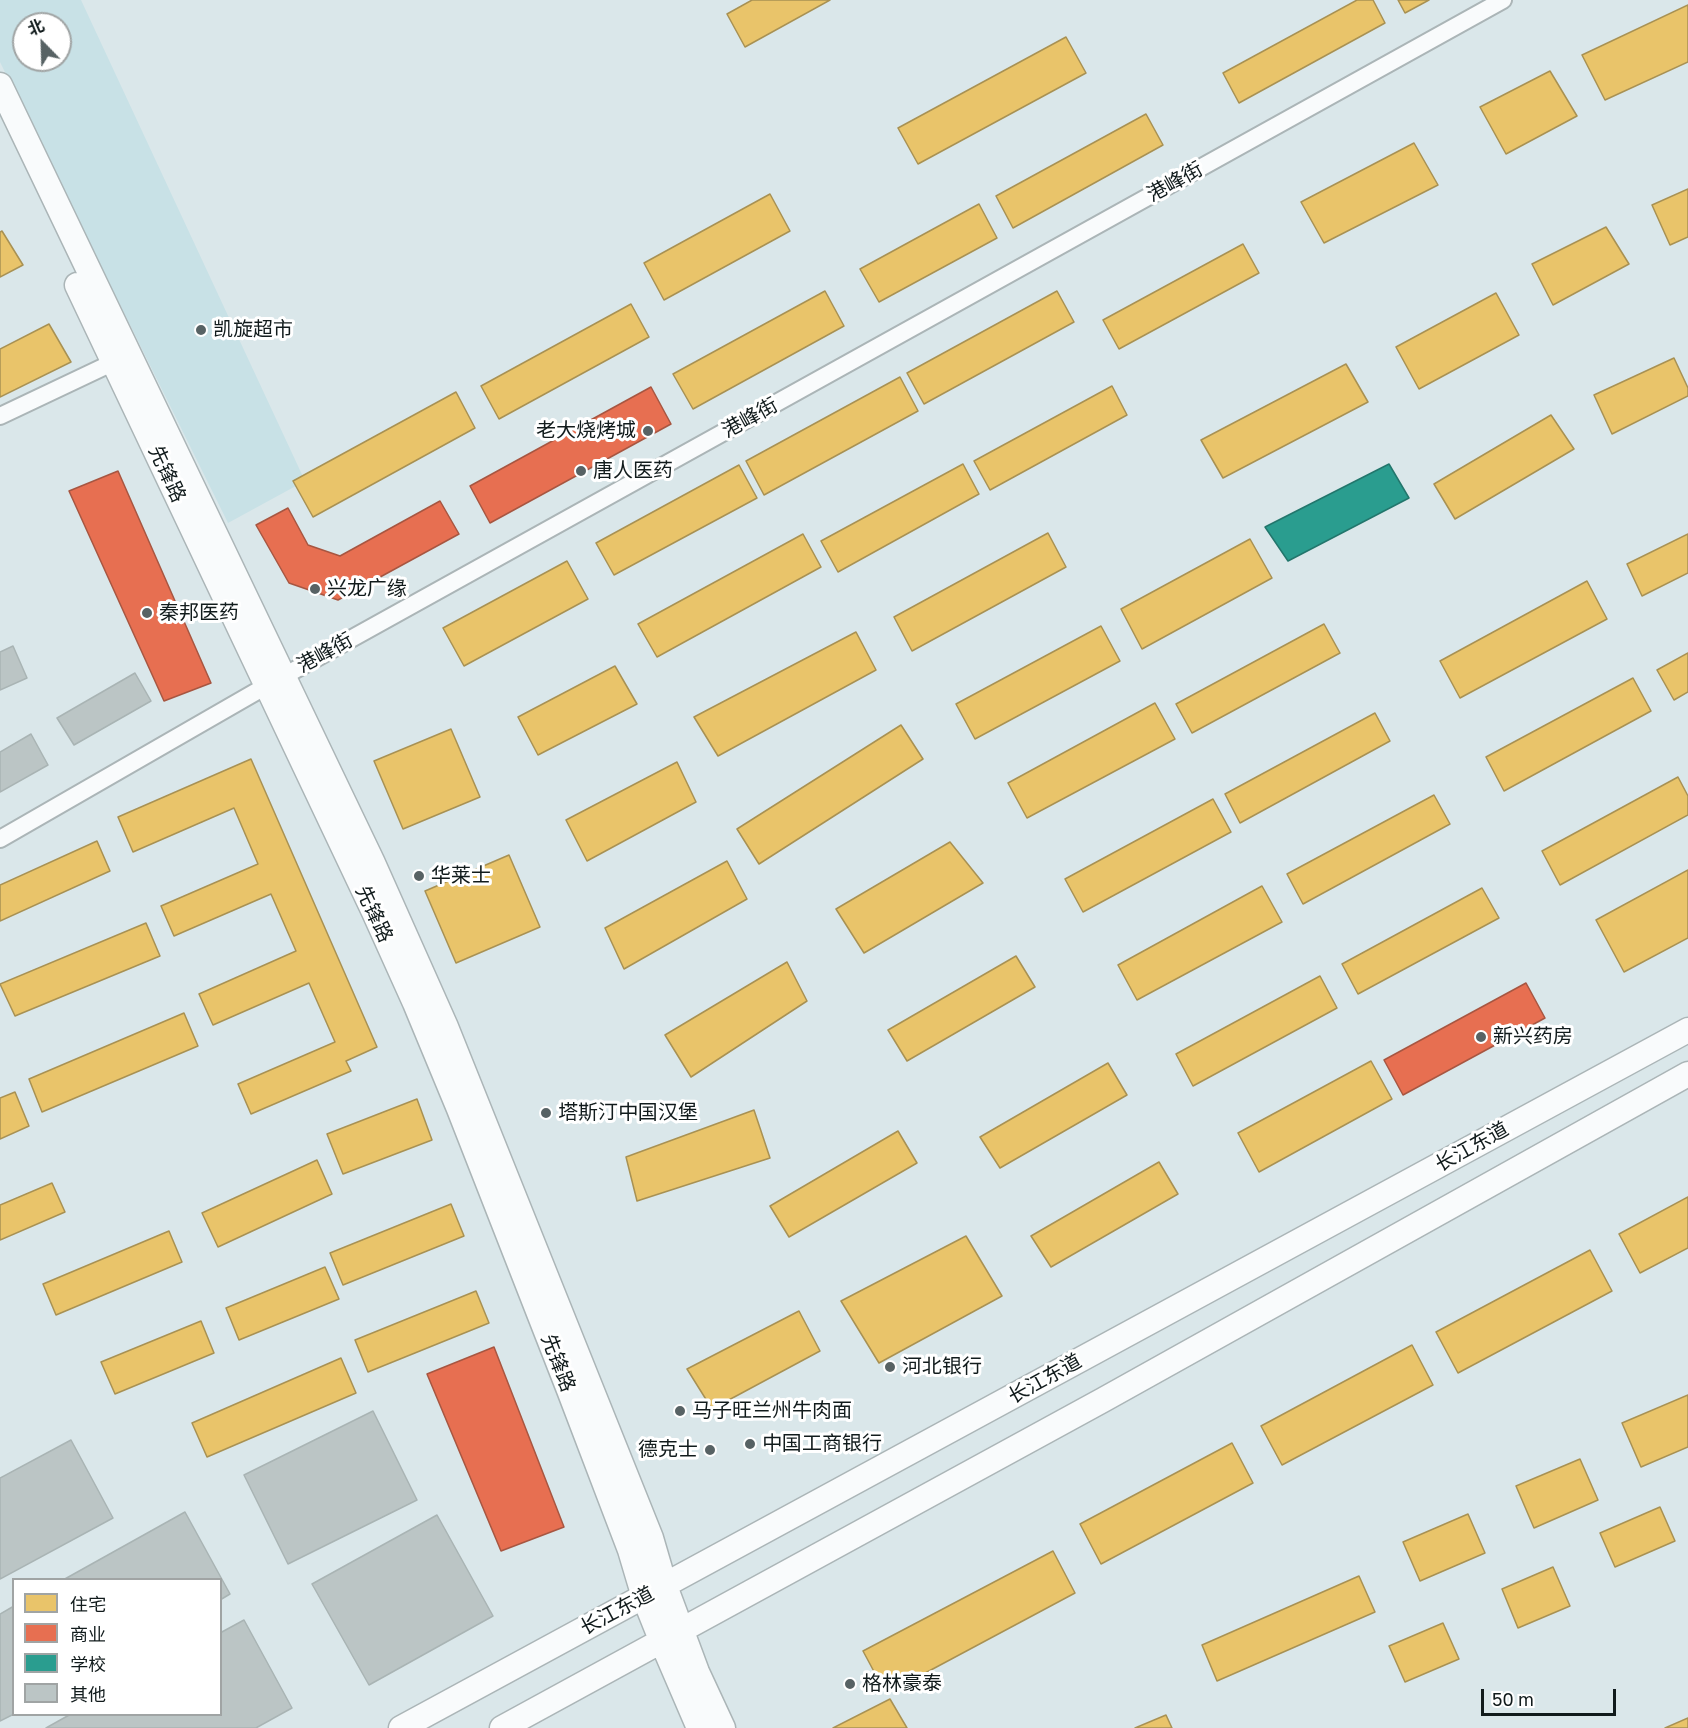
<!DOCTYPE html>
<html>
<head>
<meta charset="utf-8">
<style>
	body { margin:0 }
	#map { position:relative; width:1688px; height:1728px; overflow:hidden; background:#dae7ea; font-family:"Golos Text","Noto Sans SC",sans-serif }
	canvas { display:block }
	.legend { position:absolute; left:12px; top:1578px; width:210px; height:138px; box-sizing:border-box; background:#fff; border:2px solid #a0a4a4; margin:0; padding:8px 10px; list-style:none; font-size:18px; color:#111b1c }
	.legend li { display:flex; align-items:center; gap:12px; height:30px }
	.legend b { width:30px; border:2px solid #a0a4a4 }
	.north { position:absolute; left:12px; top:12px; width:60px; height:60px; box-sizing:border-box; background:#fff; border:2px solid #a0a4a4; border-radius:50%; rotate:337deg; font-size:16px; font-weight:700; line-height:24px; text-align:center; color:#111b1c }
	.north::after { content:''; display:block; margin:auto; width:21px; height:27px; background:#576264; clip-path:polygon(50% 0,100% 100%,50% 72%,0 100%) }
	.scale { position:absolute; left:1481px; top:1689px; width:135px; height:27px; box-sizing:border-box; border:3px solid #111b1c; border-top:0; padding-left:8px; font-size:18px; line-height:21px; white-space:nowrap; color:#111b1c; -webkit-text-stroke:4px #fff; paint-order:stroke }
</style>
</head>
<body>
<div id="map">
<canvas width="1688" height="1728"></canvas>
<ul class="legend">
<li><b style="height:16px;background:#e9c46a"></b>住宅</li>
<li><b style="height:16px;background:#e76f51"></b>商业</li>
<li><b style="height:16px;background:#2a9d8f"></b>学校</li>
<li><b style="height:16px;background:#bbc5c5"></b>其他</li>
</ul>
<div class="north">北</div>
<div class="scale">50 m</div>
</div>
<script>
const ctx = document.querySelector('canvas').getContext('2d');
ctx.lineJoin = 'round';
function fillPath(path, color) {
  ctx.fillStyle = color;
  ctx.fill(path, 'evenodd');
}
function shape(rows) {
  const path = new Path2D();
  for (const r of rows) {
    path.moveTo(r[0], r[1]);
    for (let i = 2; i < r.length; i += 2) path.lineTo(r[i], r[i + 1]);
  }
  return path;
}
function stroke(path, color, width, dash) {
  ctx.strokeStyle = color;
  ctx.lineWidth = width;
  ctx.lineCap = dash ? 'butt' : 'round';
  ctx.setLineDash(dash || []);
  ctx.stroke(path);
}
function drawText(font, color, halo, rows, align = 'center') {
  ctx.font = font + ' "Golos Text","Noto Sans SC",sans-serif';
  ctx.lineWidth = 6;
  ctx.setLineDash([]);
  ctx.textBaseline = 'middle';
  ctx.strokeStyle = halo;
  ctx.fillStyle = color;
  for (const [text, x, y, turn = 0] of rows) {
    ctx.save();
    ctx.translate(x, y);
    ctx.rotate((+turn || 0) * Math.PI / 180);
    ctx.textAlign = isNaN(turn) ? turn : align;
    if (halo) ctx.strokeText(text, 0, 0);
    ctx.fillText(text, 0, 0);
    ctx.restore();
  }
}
const built = shape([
	[0,0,81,0,305,481,228,523,0,62],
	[24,24,60,24,60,60,24,60]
]);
const homes = shape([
	[752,0,830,0,745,47,727,14,752,0],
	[1357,0,1373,0,1385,23,1239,103,1223,73,1357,0],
	[1398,0,1429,0,1405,13,1398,0],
	[1688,5,1688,62,1605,100,1582,55,1688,5],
	[1066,37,1086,73,918,164,898,128,1066,37],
	[1550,71,1577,116,1506,154,1480,107,1550,71],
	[1146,114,1163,145,1013,228,996,196,1146,114],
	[1414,143,1438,185,1324,243,1301,202,1414,143],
	[1688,189,1688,237,1670,245,1652,205,1688,189],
	[770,194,790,231,664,300,644,263,770,194],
	[979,204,997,238,879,302,860,269,979,204],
	[1606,227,1629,264,1553,305,1532,264,1606,227],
	[2,231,23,265,0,277,0,232,2,231],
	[1243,244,1259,273,1119,349,1103,320,1243,244],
	[825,291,844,326,693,409,673,374,825,291],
	[1057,291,1074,322,924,404,907,373,1057,291],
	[1496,293,1519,335,1419,389,1396,347,1496,293],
	[631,304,649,337,499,419,481,386,631,304],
	[49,324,71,362,0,397,0,349,49,324],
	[1674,358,1688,388,1688,396,1612,434,1594,395,1674,358],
	[1346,364,1368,402,1223,478,1201,440,1346,364],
	[900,377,918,411,764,495,746,461,900,377],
	[1112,386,1127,415,990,490,974,461,1112,386],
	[456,392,475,428,313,517,293,481,456,392],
	[1551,415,1574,449,1455,519,1434,484,1551,415],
	[963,464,979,494,838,572,821,541,963,464],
	[739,465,757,498,614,575,596,543,739,465],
	[1048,533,1066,567,912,651,894,617,1048,533],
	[803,534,821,567,657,657,638,624,803,534],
	[1688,534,1688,573,1642,596,1627,564,1688,534],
	[1250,539,1272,578,1142,649,1121,609,1250,539],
	[567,561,588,599,464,666,443,628,567,561],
	[1587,581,1607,619,1460,698,1440,661,1587,581],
	[1324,624,1340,653,1192,733,1176,704,1324,624],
	[1101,626,1120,661,975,739,956,704,1101,626],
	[856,632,876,670,718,756,694,717,856,632],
	[1688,653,1688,692,1674,700,1657,670,1688,653],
	[615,666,637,704,538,755,518,717,615,666],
	[1633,678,1651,711,1504,791,1486,757,1633,678],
	[1155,703,1175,739,1027,818,1008,783,1155,703],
	[1375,713,1390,741,1240,823,1225,794,1375,713],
	[901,725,923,759,759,864,737,829,901,725],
	[451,729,480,797,403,829,374,761,451,729],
	[251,759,377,1047,346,1061,351,1071,251,1114,238,1084,335,1042,309,983,213,1025,199,994,296,951,271,894,174,936,161,906,258,864,234,808,133,852,118,817,251,759],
	[677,762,696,802,587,861,566,820,677,762],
	[1678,777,1688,796,1688,815,1560,885,1542,851,1678,777],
	[1434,795,1450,824,1303,904,1287,874,1434,795],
	[1213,799,1231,832,1083,912,1065,879,1213,799],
	[97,841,110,871,0,921,0,885,97,841],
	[950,842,983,883,864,953,836,909,950,842],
	[509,855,540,927,456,963,425,891,509,855],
	[727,861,747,899,624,969,605,928,727,861],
	[1688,870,1688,938,1624,972,1596,920,1688,870],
	[1262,886,1282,922,1137,1000,1118,965,1262,886],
	[1482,888,1499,918,1358,994,1342,964,1482,888],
	[146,923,160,956,15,1016,0,984,146,923],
	[1016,956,1035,987,907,1061,888,1030,1016,956],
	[787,962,807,1001,691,1077,665,1035,787,962],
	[1320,976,1337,1008,1193,1086,1176,1054,1320,976],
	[184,1013,198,1046,42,1112,29,1079,184,1013],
	[1371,1061,1392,1099,1259,1172,1238,1133,1371,1061],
	[1108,1063,1127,1095,1000,1168,980,1137,1108,1063],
	[15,1092,29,1126,0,1139,0,1098,15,1092],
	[417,1099,432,1140,343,1174,327,1134,417,1099],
	[754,1110,770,1158,637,1201,626,1157,754,1110],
	[898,1131,917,1163,789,1237,770,1206,898,1131],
	[317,1160,332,1194,218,1247,202,1213,317,1160],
	[1159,1162,1178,1194,1051,1267,1031,1236,1159,1162],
	[52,1183,65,1212,0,1240,0,1205,52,1183],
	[1688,1197,1688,1248,1640,1273,1619,1234,1688,1197],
	[451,1204,464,1236,343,1285,330,1253,451,1204],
	[169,1231,182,1262,56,1315,43,1284,169,1231],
	[966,1236,1002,1296,879,1363,841,1301,966,1236],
	[1590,1250,1612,1291,1458,1373,1436,1332,1590,1250],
	[325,1267,339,1299,239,1340,226,1308,325,1267],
	[476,1291,489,1323,368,1372,355,1340,476,1291],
	[799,1311,820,1351,712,1409,687,1369,799,1311],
	[201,1321,214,1353,115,1394,101,1362,201,1321],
	[1412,1345,1433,1385,1282,1465,1261,1426,1412,1345],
	[341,1358,356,1393,207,1457,192,1423,341,1358],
	[1688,1395,1688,1447,1641,1467,1622,1423,1688,1395],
	[1232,1443,1253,1483,1101,1564,1080,1524,1232,1443],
	[1580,1459,1598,1500,1534,1528,1516,1486,1580,1459],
	[1660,1507,1675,1541,1615,1567,1600,1533,1660,1507],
	[1468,1514,1485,1553,1420,1581,1403,1542,1468,1514],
	[1053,1551,1075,1593,886,1694,863,1651,1053,1551],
	[1553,1567,1570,1606,1518,1628,1502,1589,1553,1567],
	[1359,1576,1375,1612,1217,1681,1202,1645,1359,1576],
	[1443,1623,1459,1659,1405,1682,1389,1646,1443,1623],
	[890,1699,907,1728,833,1728,890,1699],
	[1166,1715,1172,1728,1135,1728,1166,1715],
	[1688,1718,1688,1728,1665,1728,1688,1718]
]);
const shops = shape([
	[651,387,671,424,490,523,470,486,651,387],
	[118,471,211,683,164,701,69,491,118,471],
	[440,501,459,534,338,600,289,583,256,525,288,508,308,545,340,556,440,501],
	[1526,983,1545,1018,1403,1095,1384,1060,1526,983],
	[494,1347,564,1527,501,1551,427,1374,494,1347]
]);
const schools = shape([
	[1389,464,1409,498,1288,561,1265,527,1389,464]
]);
const building = shape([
	[13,646,27,678,0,690,0,652,13,646],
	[135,673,151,701,74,745,57,718,135,673],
	[31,734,48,765,0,792,0,752,31,734],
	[373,1411,417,1500,288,1564,244,1475,373,1411],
	[71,1440,113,1518,0,1579,0,1478,71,1440],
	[185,1512,230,1594,220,1600,220,1580,63,1580,185,1512],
	[437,1515,493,1616,369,1685,312,1584,437,1515],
	[14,1606,14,1714,0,1721,0,1614,14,1606],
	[244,1620,292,1708,256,1728,46,1728,71,1714,220,1714,220,1633,244,1620]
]);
const street = shape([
	[0,416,114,362],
	[0,839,266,686,1503,0]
]);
const secondary = shape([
	[0,85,372,861,446,1027,651,1538,665,1586,697,1672,723,1728],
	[77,285,374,912,415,1003,459,1109,569,1390,630,1550,644,1597,662,1642,699,1728],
	[401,1728,1688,1030],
	[502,1728,1103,1400,1688,1074]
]);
const markers = [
	[201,330,6,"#576264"],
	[648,431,6,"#576264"],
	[581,471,6,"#576264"],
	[315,589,6,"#576264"],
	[147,613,6,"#576264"],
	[419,876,6,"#576264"],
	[1481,1037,6,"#576264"],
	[546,1113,6,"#576264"],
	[890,1367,6,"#576264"],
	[680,1411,6,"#576264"],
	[750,1444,6,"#576264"],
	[710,1450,6,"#576264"],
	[850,1684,6,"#576264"]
];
const streetNames = [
	["港峰街",1175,182,-29],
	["港峰街",750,418,-29],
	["先锋路",167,474,65],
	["港峰街",325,653,-29],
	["先锋路",374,914,65],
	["长江东道",1472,1147,-29],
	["先锋路",558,1363,69],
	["长江东道",1045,1379,-29],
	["长江东道",617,1611,-28]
];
const poiNames = [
	["凯旋超市",213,330],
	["老大烧烤城",636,431,"right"],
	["唐人医药",593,471],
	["兴龙广缘",327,589],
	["秦邦医药",159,613],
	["华莱士",431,876],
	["新兴药房",1493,1037],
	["塔斯汀中国汉堡",558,1113],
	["河北银行",902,1367],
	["马子旺兰州牛肉面",692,1411],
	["中国工商银行",762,1444],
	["德克士",698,1450,"right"],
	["格林豪泰",862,1684]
];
fillPath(built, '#c8e1e6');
fillPath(homes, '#e9c46a');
stroke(homes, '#a89153', 1.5);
fillPath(shops, '#e76f51');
stroke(shops, '#a75641', 1.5);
fillPath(schools, '#2a9d8f');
stroke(schools, '#22766c', 1.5);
fillPath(building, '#bbc5c5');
stroke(building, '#a9b4b4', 1.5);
stroke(street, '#abb5b7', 20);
stroke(secondary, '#abb5b7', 27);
stroke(street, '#f9fbfc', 16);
stroke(secondary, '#f9fbfc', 24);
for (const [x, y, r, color] of markers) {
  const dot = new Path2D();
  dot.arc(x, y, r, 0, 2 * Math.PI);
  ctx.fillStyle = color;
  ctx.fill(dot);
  stroke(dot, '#fff', 2);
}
drawText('20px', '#111b1c', '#fff', streetNames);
drawText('20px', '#111b1c', '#fff', poiNames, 'left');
</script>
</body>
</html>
